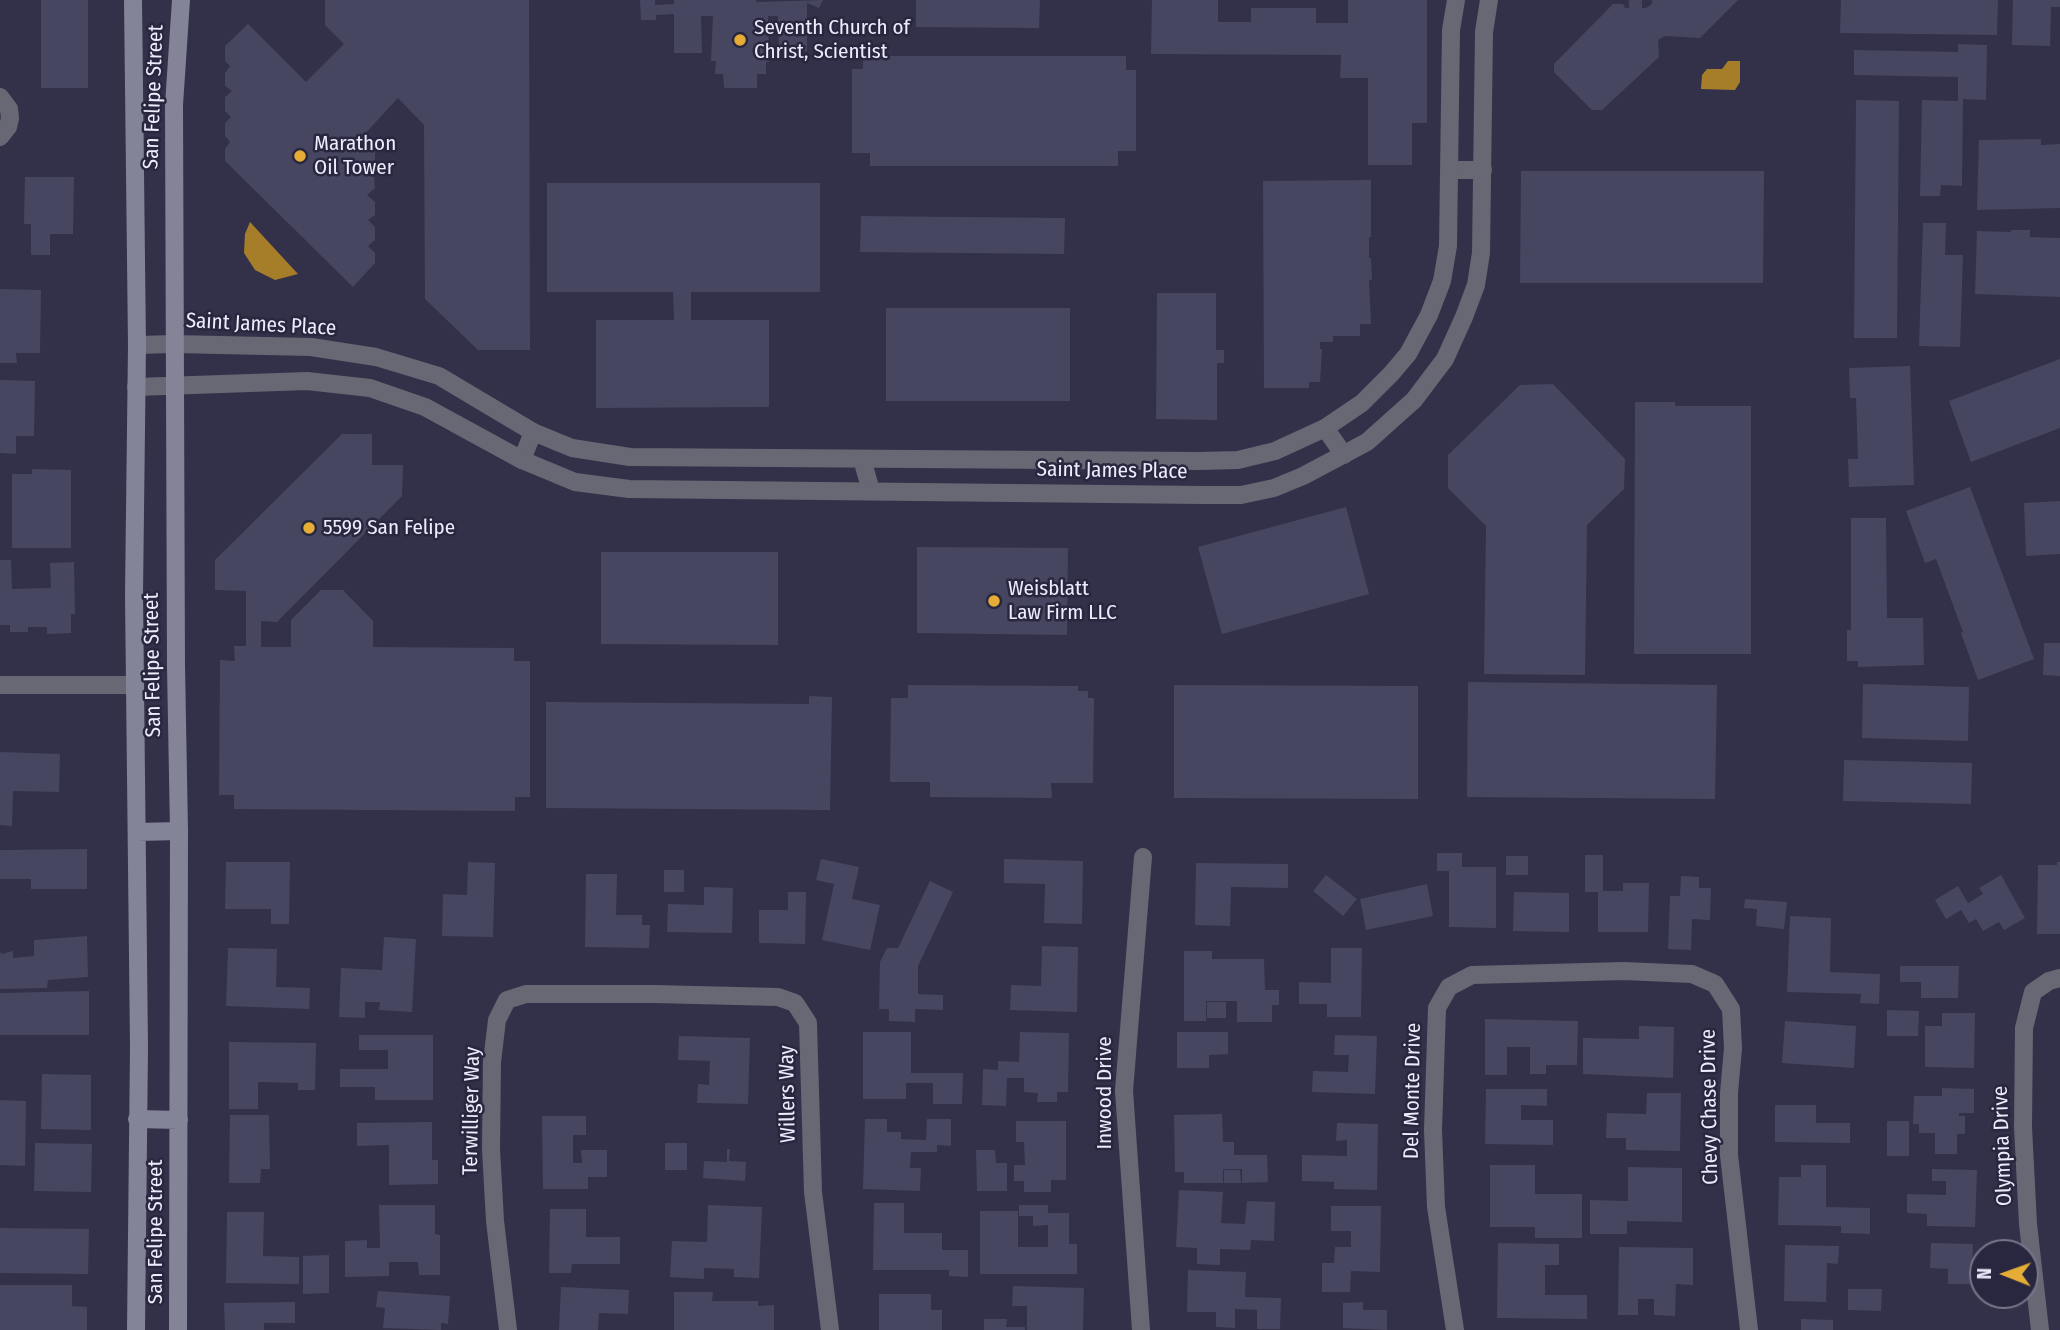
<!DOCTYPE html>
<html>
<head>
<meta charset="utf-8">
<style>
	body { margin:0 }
	#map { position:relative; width:2060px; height:1330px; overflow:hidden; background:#323149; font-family:"Fira Sans Condensed",sans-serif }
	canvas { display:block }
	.north { position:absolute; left:1969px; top:1239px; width:70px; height:70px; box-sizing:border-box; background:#28273f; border:2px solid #76768b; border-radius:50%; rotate:271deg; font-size:19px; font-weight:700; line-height:28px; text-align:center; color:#ececfc }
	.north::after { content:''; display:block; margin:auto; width:24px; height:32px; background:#e5ad35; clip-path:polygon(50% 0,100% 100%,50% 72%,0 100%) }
</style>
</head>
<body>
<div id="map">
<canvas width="2060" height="1330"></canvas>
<div class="north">N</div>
</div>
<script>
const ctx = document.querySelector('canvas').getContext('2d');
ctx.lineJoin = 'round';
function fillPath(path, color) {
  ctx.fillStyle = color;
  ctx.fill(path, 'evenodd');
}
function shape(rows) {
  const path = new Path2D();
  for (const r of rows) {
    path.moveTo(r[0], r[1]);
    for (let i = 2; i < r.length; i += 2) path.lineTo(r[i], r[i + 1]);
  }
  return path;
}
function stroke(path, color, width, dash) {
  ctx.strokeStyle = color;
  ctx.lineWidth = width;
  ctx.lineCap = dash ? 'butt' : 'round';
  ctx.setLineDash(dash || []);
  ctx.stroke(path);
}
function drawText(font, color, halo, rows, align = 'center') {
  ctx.font = font + ' "Fira Sans Condensed",sans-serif';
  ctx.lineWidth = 5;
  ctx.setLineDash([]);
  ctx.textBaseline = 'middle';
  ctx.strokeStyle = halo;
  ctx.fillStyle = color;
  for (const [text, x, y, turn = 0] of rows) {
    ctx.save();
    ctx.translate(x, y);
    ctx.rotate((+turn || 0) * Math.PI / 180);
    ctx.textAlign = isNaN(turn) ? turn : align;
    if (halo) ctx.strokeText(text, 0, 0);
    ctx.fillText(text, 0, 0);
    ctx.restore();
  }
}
const water = shape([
	[1728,61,1740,61,1740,82,1735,90,1701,89,1702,75,1707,69,1722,69],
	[250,222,298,274,275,280,255,270,244,253,245,234]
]);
const building = shape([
	[41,0,88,0,88,88,41,88],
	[325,0,529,0,530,350,478,350,425,299,424,125,398,98,361,138,375,151,375,163,365,170,374,177,375,188,367,195,375,202,375,215,368,220,375,227,375,240,368,246,375,253,375,263,353,287,225,161,225,149,230,142,225,136,225,123,231,117,225,111,225,97,232,91,225,86,225,73,230,66,225,61,225,46,248,24,306,82,344,44,325,25],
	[640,0,655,0,655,5,674,4,674,0,756,0,756,2,823,0,819,8,807,3,807,51,779,51,778,16,768,16,769,62,766,62,766,74,757,74,757,88,724,88,723,74,715,74,716,61,711,61,713,16,701,16,702,53,674,53,674,14,656,15,656,20,641,20],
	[916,0,1040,0,1039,28,916,27],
	[1152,0,1218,0,1218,22,1251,22,1251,8,1316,8,1316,23,1348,23,1348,0,1427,0,1427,123,1412,123,1412,165,1368,165,1368,78,1340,78,1341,55,1151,54],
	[1629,0,1642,0,1642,8,1646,8,1652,4,1652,0,1738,0,1700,38,1665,36,1658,40,1659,57,1602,110,1592,110,1554,72,1554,64,1613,4,1623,4,1625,8,1629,8],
	[1841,0,1998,0,1997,35,1840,33],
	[2013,0,2060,0,2060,7,2051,7,2050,46,2012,45],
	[1958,44,1987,45,1986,100,1963,99,1962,186,1941,185,1940,196,1920,196,1922,100,1958,101,1958,77,1854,75,1854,50,1958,52],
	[863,56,1126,56,1126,70,1136,70,1136,151,1118,151,1118,166,870,166,870,153,852,153,852,69,863,69],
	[1856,100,1899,101,1897,338,1854,338],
	[2041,139,2041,145,2060,144,2060,208,1977,210,1979,140],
	[1521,171,1764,171,1763,283,1520,283],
	[25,177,74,177,73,234,50,234,50,255,31,255,31,224,24,224],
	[1371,180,1371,237,1369,237,1369,258,1371,258,1372,280,1369,280,1371,324,1360,324,1360,336,1333,336,1333,342,1320,342,1320,349,1322,349,1320,382,1309,382,1309,388,1264,388,1263,181],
	[547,183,820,183,820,292,691,292,691,320,769,320,769,407,596,408,596,320,674,320,673,292,547,292],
	[861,216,1065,218,1064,254,860,252],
	[1923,223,1946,223,1945,255,1963,255,1960,347,1919,346],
	[2011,230,2030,230,2030,237,2060,238,2060,297,1975,294,1977,231,2011,232],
	[0,289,41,290,40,353,16,353,17,363,0,363],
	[1157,293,1216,293,1216,350,1224,350,1224,363,1217,363,1217,420,1156,419],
	[886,308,1070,308,1070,401,886,401],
	[2060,359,2060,428,1971,462,1949,401],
	[1910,366,1914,485,1849,487,1848,459,1858,459,1856,398,1850,398,1849,368],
	[0,380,35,381,34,436,16,436,16,454,0,453],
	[1553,384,1625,459,1624,489,1587,525,1585,675,1484,674,1486,526,1448,488,1448,455,1520,385],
	[1635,402,1675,402,1675,406,1751,406,1751,654,1634,654],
	[342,434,372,434,372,465,403,465,402,496,277,622,261,621,261,647,291,647,291,620,321,590,343,590,373,621,373,647,514,648,514,661,530,661,530,797,515,797,515,811,234,809,234,795,219,795,220,660,235,661,234,646,246,646,246,591,215,590,215,560],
	[32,469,71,470,71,548,12,548,12,474,32,474],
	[1970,487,2034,659,1978,680,1961,633,1963,632,1936,559,1925,563,1906,511],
	[2060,501,2060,554,2026,556,2024,503],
	[1346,507,1369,594,1222,634,1198,547],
	[1851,518,1886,518,1887,618,1923,618,1924,665,1858,667,1858,661,1847,661,1847,630,1851,630],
	[917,547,1068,548,1067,635,917,633],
	[601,552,778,552,778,645,601,644],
	[0,560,11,560,12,589,51,588,50,563,74,562,75,614,71,614,71,633,47,634,47,627,28,627,28,632,10,632,10,625,0,625],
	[2044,643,2060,643,2060,676,2043,675],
	[1468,682,1717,685,1715,799,1467,797],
	[1863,684,1969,687,1968,741,1862,738],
	[908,685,1078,686,1078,691,1088,691,1088,698,1094,698,1093,783,1051,783,1052,798,930,797,930,782,890,782,891,698,908,698],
	[1174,685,1418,686,1418,799,1174,798],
	[809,696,832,697,830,810,546,808,546,702,809,704],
	[0,752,60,754,59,792,13,791,12,826,0,825],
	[1844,760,1972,763,1971,804,1843,801],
	[87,849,87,889,31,889,31,879,0,879,0,850],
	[1437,853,1462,853,1462,867,1496,867,1496,928,1449,927,1449,871,1437,871],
	[1585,855,1603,855,1603,891,1623,891,1623,883,1649,883,1648,932,1598,932,1598,892,1585,892],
	[1506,856,1528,856,1528,875,1506,875],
	[821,859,859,867,852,899,880,905,870,950,822,940,834,884,816,880],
	[1004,859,1083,861,1082,924,1044,923,1045,884,1004,883],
	[226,862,290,862,289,924,271,924,271,909,225,909],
	[468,862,495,863,493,937,442,936,443,894,467,895],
	[2057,862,2060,862,2060,934,2037,934,2038,865,2057,865],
	[1196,863,1288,864,1288,888,1231,887,1230,926,1195,925],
	[664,870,684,870,684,892,664,892],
	[586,874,617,874,616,915,642,915,642,925,650,925,649,948,585,947],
	[1326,875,1357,899,1343,916,1313,891],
	[2001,875,2025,918,2004,930,1999,922,1983,931,1976,919,1969,923,1961,910,1946,919,1935,900,1958,886,1968,903,1983,894,1979,888],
	[1681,876,1699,877,1699,888,1711,888,1710,920,1692,919,1691,950,1668,949,1670,896,1680,896],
	[930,881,953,892,918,966,918,994,943,995,943,1010,915,1009,915,1022,889,1021,889,1009,879,1009,880,962,887,948,898,948],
	[1427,884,1433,916,1366,930,1360,899],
	[704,887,733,888,732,933,667,932,668,904,704,905],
	[788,892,806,892,805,944,759,943,759,910,788,910],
	[1514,892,1569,893,1569,932,1513,931],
	[1745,899,1787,902,1784,929,1756,926,1757,909,1744,908],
	[1790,916,1831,918,1830,972,1880,974,1879,1004,1860,1003,1861,994,1787,992],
	[87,936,88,977,48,980,47,988,0,989,0,952,2,954,13,951,13,958,34,956,34,940],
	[384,937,416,939,412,1012,379,1010,380,1002,365,1002,365,1018,339,1017,341,968,382,970],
	[1042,946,1078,947,1077,1012,1010,1010,1011,985,1041,986],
	[228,948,277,949,276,987,310,988,309,1009,226,1006],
	[1331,948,1362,948,1361,1017,1327,1017,1327,1004,1299,1004,1299,982,1331,983],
	[1184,951,1212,951,1212,959,1264,959,1265,990,1279,990,1279,1005,1272,1005,1272,1022,1237,1022,1237,1001,1206,1001,1206,1021,1184,1021],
	[1900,966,1959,966,1958,998,1921,998,1921,982,1900,982],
	[89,991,89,1035,0,1035,0,993],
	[1207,1002,1226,1002,1226,1018,1207,1018],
	[1887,1010,1919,1011,1918,1036,1887,1036],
	[1942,1013,1975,1013,1974,1068,1925,1067,1925,1026,1942,1026],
	[1485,1019,1578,1021,1577,1065,1546,1065,1546,1074,1530,1074,1530,1047,1507,1047,1507,1075,1485,1075],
	[1785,1021,1856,1026,1854,1068,1782,1063],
	[1639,1026,1674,1027,1673,1078,1583,1074,1583,1038,1639,1039],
	[863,1032,911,1032,911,1073,963,1073,962,1104,933,1104,933,1083,906,1083,906,1099,863,1099],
	[1020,1032,1069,1033,1068,1092,1057,1092,1057,1102,1037,1102,1038,1093,1024,1092,1024,1078,1007,1078,1006,1106,982,1105,983,1069,998,1070,998,1061,1019,1062],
	[1177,1032,1228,1032,1228,1054,1209,1055,1209,1068,1177,1068],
	[359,1035,433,1035,433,1100,375,1100,375,1087,340,1087,340,1069,388,1069,388,1050,359,1050],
	[1335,1035,1377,1036,1375,1094,1312,1092,1313,1071,1348,1072,1349,1055,1334,1055],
	[679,1036,750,1038,748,1104,697,1103,698,1084,709,1085,710,1061,678,1060],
	[229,1042,316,1043,315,1090,298,1090,298,1083,258,1082,258,1109,229,1109],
	[42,1074,91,1075,91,1130,41,1129],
	[1942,1088,1974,1089,1974,1113,1959,1113,1959,1116,1965,1116,1965,1134,1957,1134,1957,1154,1935,1154,1935,1133,1919,1133,1919,1124,1913,1124,1914,1096,1942,1096],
	[1486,1089,1547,1089,1547,1106,1521,1105,1521,1120,1553,1120,1553,1145,1485,1144],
	[1647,1093,1681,1093,1680,1151,1626,1150,1626,1138,1606,1138,1607,1113,1646,1114],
	[0,1100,26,1101,25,1166,0,1165],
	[1775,1105,1816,1105,1816,1123,1850,1123,1850,1143,1775,1142],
	[1222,1114,1223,1142,1234,1142,1234,1155,1267,1155,1268,1182,1242,1183,1242,1169,1223,1169,1223,1183,1184,1183,1184,1172,1175,1172,1174,1115],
	[230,1115,269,1115,270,1169,261,1169,260,1183,229,1183],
	[542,1116,586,1116,586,1135,573,1135,573,1163,582,1163,581,1150,607,1150,607,1177,588,1177,588,1189,543,1189],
	[865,1119,887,1119,887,1132,901,1132,901,1139,926,1140,927,1119,951,1119,951,1146,937,1145,937,1152,911,1152,910,1168,921,1168,920,1191,863,1189],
	[1016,1121,1066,1121,1066,1180,1051,1180,1051,1192,1024,1192,1024,1181,1014,1181,1014,1165,1025,1165,1024,1142,1016,1142],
	[1887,1121,1909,1121,1909,1156,1887,1156],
	[432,1122,432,1160,438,1160,438,1184,389,1185,389,1145,357,1146,357,1123],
	[1337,1123,1378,1124,1377,1190,1334,1189,1334,1182,1302,1181,1302,1155,1347,1156,1347,1140,1336,1141],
	[35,1143,92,1144,91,1192,34,1191],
	[665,1143,687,1143,687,1170,665,1170],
	[727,1149,730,1149,729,1161,746,1162,745,1181,703,1178,704,1161,727,1162],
	[976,1150,995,1150,996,1163,1007,1163,1007,1191,977,1191],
	[1490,1165,1535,1165,1535,1194,1582,1194,1582,1238,1535,1238,1535,1227,1490,1227],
	[1801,1165,1826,1165,1826,1207,1870,1208,1870,1234,1841,1233,1841,1226,1778,1225,1779,1177,1801,1177],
	[1628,1167,1682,1168,1682,1222,1627,1221,1627,1234,1590,1234,1590,1200,1628,1201],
	[1932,1169,1977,1170,1975,1227,1927,1226,1927,1214,1907,1213,1907,1194,1946,1195,1946,1181,1932,1181],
	[1224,1170,1240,1170,1241,1183,1224,1183],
	[1179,1190,1223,1192,1221,1223,1245,1224,1247,1201,1275,1202,1274,1241,1251,1240,1250,1250,1220,1249,1220,1265,1197,1264,1197,1248,1176,1247],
	[874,1203,904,1203,904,1233,942,1233,942,1250,968,1250,968,1277,949,1276,949,1270,873,1270],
	[379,1205,435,1205,435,1234,440,1235,440,1275,419,1275,418,1262,389,1262,389,1276,345,1277,345,1241,367,1240,367,1248,380,1248],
	[708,1205,762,1207,759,1278,734,1277,734,1269,704,1268,704,1279,670,1277,672,1241,707,1242],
	[1019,1205,1048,1205,1048,1213,1069,1213,1069,1244,1077,1244,1077,1274,980,1274,980,1211,1018,1211,1018,1247,1048,1247,1048,1225,1033,1226,1033,1216,1019,1216],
	[1331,1206,1381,1206,1380,1272,1351,1271,1350,1292,1322,1292,1322,1263,1334,1263,1335,1247,1351,1247,1351,1231,1331,1231],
	[550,1209,586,1209,586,1237,620,1237,620,1264,572,1264,571,1273,549,1273],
	[227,1212,264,1212,263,1256,299,1257,299,1284,226,1283],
	[0,1228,89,1229,88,1274,0,1273],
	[1498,1243,1559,1244,1559,1265,1545,1265,1545,1295,1587,1295,1587,1319,1497,1318],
	[1931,1243,1973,1244,1972,1284,1948,1284,1948,1269,1930,1268],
	[1785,1245,1839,1246,1838,1264,1827,1263,1826,1302,1784,1301],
	[1619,1247,1693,1248,1693,1285,1676,1284,1675,1316,1654,1315,1654,1299,1638,1299,1638,1315,1618,1315],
	[329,1255,329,1293,303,1294,303,1256],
	[1188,1270,1246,1272,1245,1297,1281,1298,1280,1329,1257,1329,1257,1310,1235,1309,1235,1328,1216,1327,1216,1312,1187,1312],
	[0,1285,72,1285,72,1306,87,1307,87,1330,0,1330],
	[1013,1286,1084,1288,1083,1330,1027,1330,1027,1306,1012,1306],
	[561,1287,629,1290,628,1314,599,1313,598,1330,559,1330],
	[1848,1289,1882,1289,1881,1311,1848,1310],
	[378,1291,450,1296,448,1324,441,1323,441,1330,383,1328,385,1308,376,1307],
	[674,1292,713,1292,712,1301,758,1301,758,1306,774,1305,774,1330,674,1330],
	[879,1294,931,1294,931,1310,942,1310,942,1330,879,1330],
	[295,1302,295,1323,264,1323,264,1330,225,1330,224,1303],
	[1363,1302,1363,1310,1387,1310,1387,1330,1343,1328,1343,1303],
	[984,1319,1007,1319,1006,1327,1025,1327,1025,1330,984,1330],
	[1801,1319,1833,1320,1833,1330,1801,1330]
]);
const minor = shape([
	[0,97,9,109,10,118,8,127,0,137],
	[1450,170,1483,170],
	[1325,428,1344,455],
	[862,459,871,491],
	[522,460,533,432],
	[0,685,134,685],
	[508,1330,495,1221,491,1149,492,1062,497,1020,507,1000,526,994,654,994,778,997,795,1003,808,1023,813,1192,830,1330],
	[1141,1330,1124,1091,1143,857],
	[1455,1330,1436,1207,1433,1130,1437,1008,1449,987,1472,975,1624,971,1692,974,1715,984,1731,1009,1733,1048,1729,1093,1729,1155,1749,1330],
	[2040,1330,2028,1224,2023,1127,2024,1028,2033,992,2049,981,2060,978]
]);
const tertiary = shape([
	[137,345,174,344,311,347,376,357,439,376,533,432,572,448,630,457,1199,461,1238,460,1275,451,1325,428,1362,403,1391,374,1408,354,1429,315,1442,281,1448,246,1451,30,1456,0],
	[136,387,307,381,370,388,425,407,522,460,575,482,629,489,1204,495,1241,495,1274,488,1303,476,1367,442,1414,400,1445,359,1464,317,1476,285,1481,253,1484,32,1489,0]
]);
const secondary = shape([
	[133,0,137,345,134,595,139,1047,136,1330],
	[137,832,179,831],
	[137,1119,179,1120],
	[178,1330,179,831,176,666,174,105,181,0]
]);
const markers = [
	[740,40,7,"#e5ad35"],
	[300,156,7,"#e5ad35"],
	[309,528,7,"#e5ad35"],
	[994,601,7,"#e5ad35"]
];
const poiNames = [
	["Seventh Church of",754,28],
	["Christ, Scientist",754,52],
	["Marathon",314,144],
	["Oil Tower",314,168],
	["5599 San Felipe",323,528],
	["Weisblatt",1008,589],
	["Law Firm LLC",1008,613]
];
const streetNames = [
	["San Felipe Street",154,97,-88],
	["Saint James Place",261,325,3],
	["Saint James Place",1112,471,1],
	["San Felipe Street",153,665,-91],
	["Del Monte Drive",1413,1091,-89],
	["Inwood Drive",1105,1093,-90],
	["Willers Way",788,1094,-91],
	["Chevy Chase Drive",1710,1107,-91],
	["Terwilliger Way",472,1111,-89],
	["Olympia Drive",2003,1146,-92],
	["San Felipe Street",156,1232,-90]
];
fillPath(water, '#a67e2a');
fillPath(building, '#474660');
stroke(minor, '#686874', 18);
stroke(tertiary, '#686874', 18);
stroke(secondary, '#848498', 18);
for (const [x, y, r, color] of markers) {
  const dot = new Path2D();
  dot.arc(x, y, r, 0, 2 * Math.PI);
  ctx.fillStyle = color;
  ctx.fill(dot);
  stroke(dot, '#28273f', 2.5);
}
drawText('21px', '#ececfc', '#28273f', poiNames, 'left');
drawText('21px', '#ececfc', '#28273f', streetNames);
</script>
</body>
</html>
